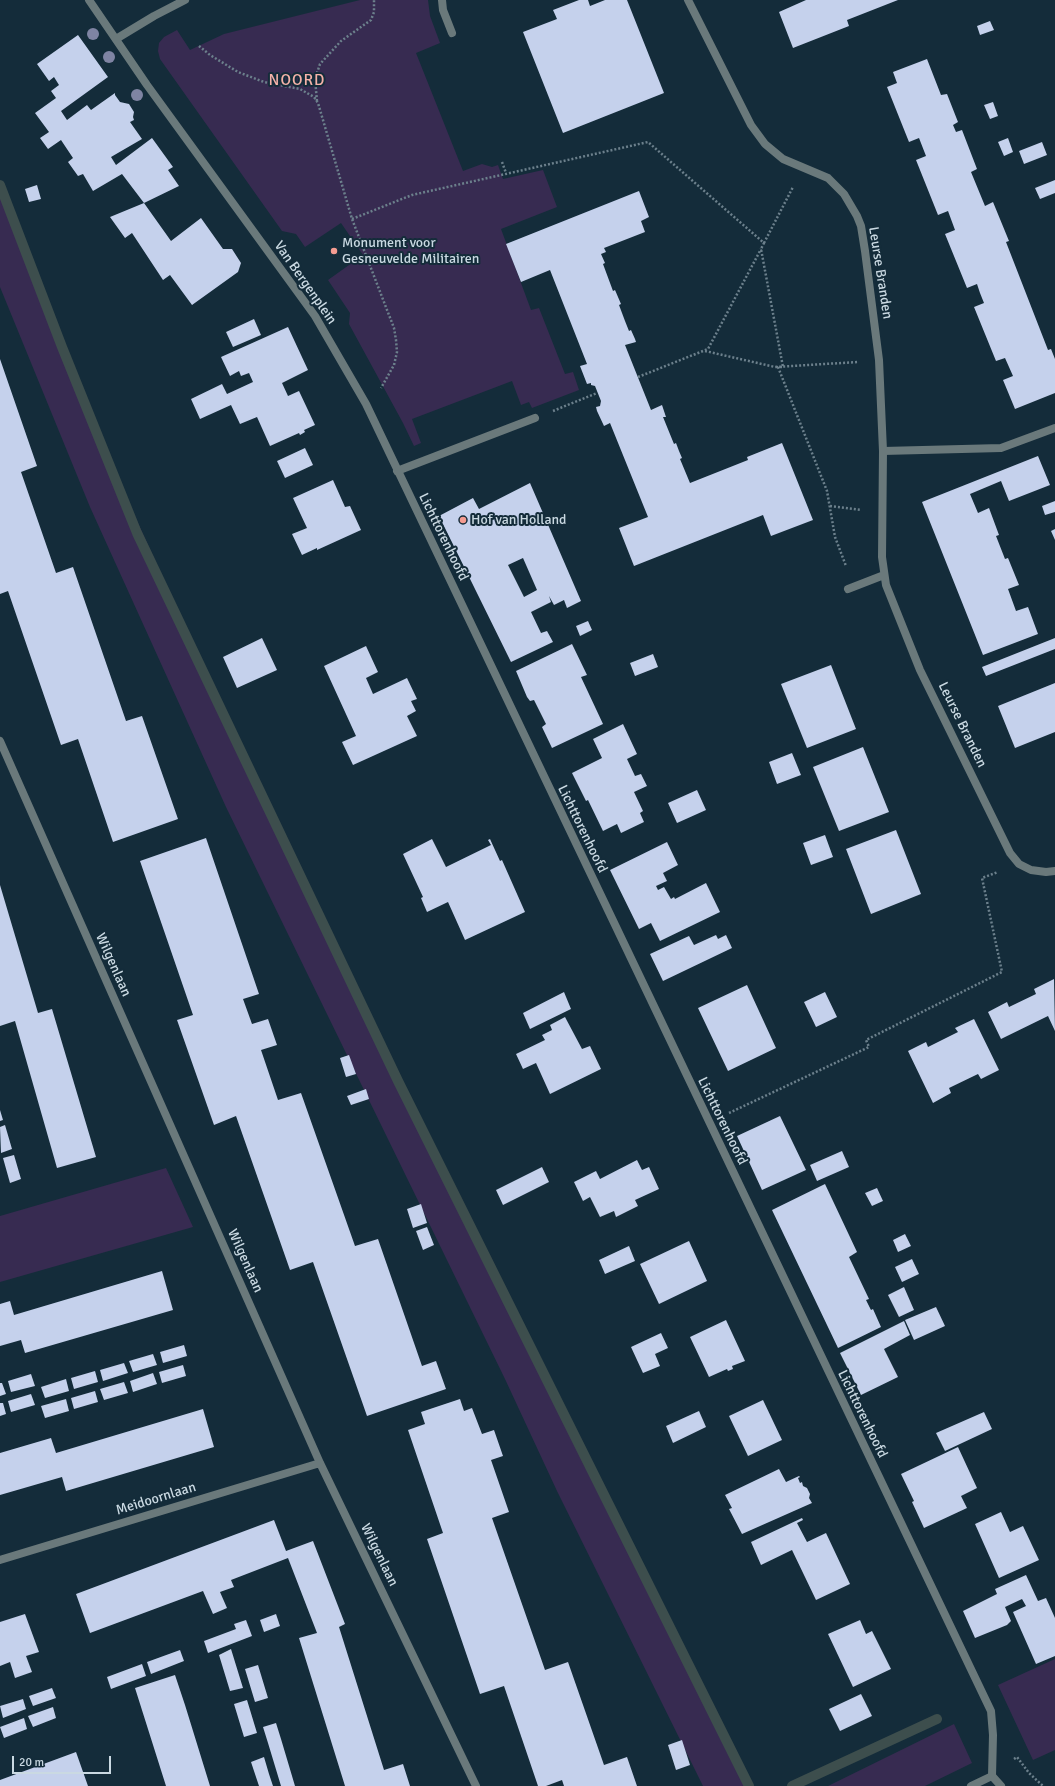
<!DOCTYPE html>
<html>
<head>
<meta charset="utf-8">
<style>
	body { margin:0 }
	#map { position:relative; width:1055px; height:1786px; overflow:hidden; background:#142c3a; font-family:Signika,sans-serif }
	canvas { display:block }
	.scale { position:absolute; left:12px; top:1756px; width:99px; height:18px; box-sizing:border-box; border:2px solid #cad9e2; border-top:0; padding-left:5px; font-size:12px; line-height:14px; white-space:nowrap; color:#cad9e2; -webkit-text-stroke:3px #142c3a; paint-order:stroke }
</style>
</head>
<body>
<div id="map">
<canvas width="1055" height="1786"></canvas>
<div class="scale">20 m</div>
</div>
<script>
const ctx = document.querySelector('canvas').getContext('2d');
ctx.lineJoin = 'round';
function fillPath(path, color) {
  ctx.fillStyle = color;
  ctx.fill(path, 'evenodd');
}
function shape(rows) {
  const path = new Path2D();
  for (const r of rows) {
    path.moveTo(r[0], r[1]);
    for (let i = 2; i < r.length; i += 2) path.lineTo(r[i], r[i + 1]);
  }
  return path;
}
function stroke(path, color, width, dash) {
  ctx.strokeStyle = color;
  ctx.lineWidth = width;
  ctx.lineCap = dash ? 'butt' : 'round';
  ctx.setLineDash(dash || []);
  ctx.stroke(path);
}
function drawText(font, color, halo, rows, align = 'center') {
  ctx.font = font + ' Signika,sans-serif';
  ctx.lineWidth = 4;
  ctx.setLineDash([]);
  ctx.textBaseline = 'middle';
  ctx.strokeStyle = halo;
  ctx.fillStyle = color;
  for (const [text, x, y, turn = 0] of rows) {
    ctx.save();
    ctx.translate(x, y);
    ctx.rotate((+turn || 0) * Math.PI / 180);
    ctx.textAlign = isNaN(turn) ? turn : align;
    if (halo) ctx.strokeText(text, 0, 0);
    ctx.fillText(text, 0, 0);
    ctx.restore();
  }
}
const green = shape([
	[360,0,428,0,430,16,440,43,416,53,463,171,482,164,492,167,498,165,503,179,543,170,557,207,501,229,531,310,539,308,565,374,573,372,579,390,532,408,529,402,521,405,512,381,412,419,421,443,414,446,403,423,349,324,350,313,328,280,363,255,341,223,305,247,296,234,282,231,160,59,158,51,159,43,164,37,177,30,190,50,224,34],
	[0,184,59,336,137,521,280,832,512,1313,632,1555,749,1786,703,1786,557,1491,505,1379,226,807,90,507,0,287],
	[166,1168,193,1227,0,1282,0,1216],
	[1055,1659,1055,1750,1033,1760,998,1685],
	[954,1724,972,1763,925,1786,828,1786]
]);
const stream = shape([
	[0,185,62,347,137,533,398,1081,749,1786],
	[792,1786,937,1719]
]);
const building = shape([
	[579,0,588,0,590,6,605,0,627,0,664,93,563,133,523,32,557,19,553,10],
	[806,0,898,0,847,20,849,26,793,48,779,12],
	[990,21,994,30,980,35,977,26],
	[78,35,108,77,61,111,67,120,87,105,91,110,115,93,115,95,120,102,129,104,134,112,133,117,134,120,130,122,142,139,111,157,116,165,152,138,173,167,168,170,179,186,144,203,171,241,201,218,223,249,232,249,241,263,238,272,192,305,170,275,163,280,132,233,125,238,110,217,144,203,122,174,93,191,83,174,78,176,68,162,73,158,61,140,48,149,40,138,49,132,35,113,56,98,51,91,59,85,54,77,49,81,37,64],
	[927,59,941,95,947,94,958,122,953,125,956,132,962,130,977,169,971,172,985,206,993,202,1009,241,1006,242,1048,350,1051,349,1055,359,1055,393,1015,409,1003,380,1013,376,1005,358,996,361,974,307,984,303,980,293,977,284,967,288,945,234,955,230,948,211,938,215,916,160,926,156,919,138,909,142,887,87,897,83,893,72],
	[993,102,998,116,990,119,984,105],
	[1008,138,1013,152,1004,156,998,142],
	[1042,142,1047,155,1024,164,1019,151],
	[1055,180,1055,193,1040,199,1035,188],
	[37,185,41,199,29,202,25,189],
	[639,191,649,217,641,221,645,232,604,248,606,252,601,254,605,263,603,264,613,291,615,290,621,304,619,305,625,321,629,331,631,330,635,339,636,342,625,345,651,410,662,405,666,417,663,417,674,444,676,443,679,451,682,458,680,459,690,483,748,460,747,457,782,443,813,520,771,536,763,515,634,566,619,528,648,517,610,423,604,426,597,411,596,407,600,406,601,401,595,386,591,385,591,383,587,384,580,366,587,364,550,270,521,282,506,244],
	[254,319,261,335,233,347,226,332],
	[288,327,308,370,282,383,288,396,299,391,315,425,304,430,305,432,300,435,299,433,270,446,257,417,240,424,231,405,200,419,191,399,222,384,227,394,253,382,249,373,241,376,239,371,230,376,221,357],
	[0,359,37,466,21,472,56,573,73,567,126,721,142,716,178,819,113,842,78,739,61,745,8,591,0,594],
	[305,448,313,465,285,478,277,461],
	[1038,456,1050,485,1009,501,1001,481,970,494,978,513,989,508,999,535,996,536,1005,559,1008,558,1019,585,1008,589,1016,611,1028,607,1038,634,983,655,922,502],
	[333,480,345,507,350,506,361,530,317,550,317,548,302,555,292,534,307,528,293,498],
	[530,483,581,601,567,608,564,600,554,605,549,596,551,602,531,612,541,633,547,631,553,642,511,662,439,516,473,498,479,509],
	[523,558,537,590,524,597,508,565],
	[1055,501,1055,512,1045,515,1042,506],
	[1055,529,1055,540,1051,531],
	[588,621,592,630,580,636,576,626],
	[262,638,277,670,237,688,223,657],
	[1055,638,1055,649,986,676,982,667],
	[572,644,587,675,581,677,603,724,552,748,542,727,546,724,534,700,530,701,527,697,516,671],
	[366,646,378,672,366,678,373,694,407,678,417,699,411,701,416,711,407,716,417,736,353,765,342,742,356,736,324,666],
	[653,654,658,667,635,676,630,663],
	[831,665,856,729,807,748,781,684],
	[1055,683,1055,732,1015,748,998,706],
	[623,724,637,754,627,759,635,776,641,774,647,786,634,792,643,811,640,813,644,822,621,833,617,824,603,831,588,800,586,801,572,773,602,758,593,739],
	[863,747,889,812,839,831,813,767],
	[792,753,801,775,777,784,769,762],
	[697,790,706,810,677,823,668,803],
	[896,830,921,894,871,914,846,849],
	[825,835,833,857,811,865,803,843],
	[206,838,259,994,243,999,252,1024,268,1019,277,1045,261,1050,278,1100,301,1093,355,1246,378,1239,422,1366,436,1361,446,1389,367,1416,313,1262,290,1270,236,1116,214,1125,177,1020,193,1015,140,861],
	[432,839,446,867,491,845,488,840,490,839,500,861,502,860,525,912,465,940,448,902,427,912,421,898,423,897,403,854],
	[667,842,678,865,663,873,667,881,656,886,658,890,664,887,671,899,674,897,675,899,706,883,720,912,660,941,651,923,639,929,610,870],
	[0,885,38,1013,52,1009,96,1157,57,1168,15,1021,0,1026],
	[716,935,718,939,726,935,732,948,663,981,650,954,689,936,694,945],
	[1054,979,1055,1031,1048,1016,1001,1039,988,1012,1007,1002,1009,1007,1036,994,1034,989],
	[747,985,776,1048,728,1071,698,1008],
	[564,992,571,1009,530,1029,523,1013],
	[825,992,837,1017,816,1027,804,1002],
	[565,1017,582,1049,590,1046,601,1069,550,1094,536,1063,523,1069,516,1054,545,1040,542,1035,552,1030,550,1025],
	[974,1019,999,1070,981,1079,978,1074,949,1088,951,1093,933,1103,908,1051,926,1042,928,1047,958,1032,955,1028],
	[349,1055,356,1074,346,1077,340,1058],
	[366,1089,369,1099,351,1105,347,1096],
	[0,1110,3,1120,0,1121],
	[780,1116,806,1170,762,1190,737,1136],
	[5,1125,12,1149,1,1153,0,1127],
	[842,1151,849,1167,817,1181,810,1165],
	[14,1155,21,1179,10,1183,3,1158],
	[637,1160,642,1170,649,1167,659,1189,635,1200,638,1206,616,1217,614,1211,600,1217,590,1197,583,1201,574,1182,596,1171,600,1179],
	[542,1167,549,1182,503,1205,496,1190],
	[825,1184,857,1252,849,1257,869,1299,866,1300,871,1310,873,1309,881,1327,838,1348,772,1210],
	[877,1188,883,1201,872,1206,865,1193],
	[421,1204,427,1223,413,1228,407,1209],
	[427,1227,434,1245,423,1250,416,1231],
	[905,1234,911,1246,898,1252,893,1240],
	[689,1241,707,1281,659,1304,640,1264],
	[629,1246,635,1261,605,1274,599,1260],
	[912,1259,919,1274,902,1282,895,1267],
	[162,1271,173,1310,25,1353,21,1340,0,1346,0,1304,10,1301,14,1315],
	[904,1287,914,1310,899,1317,888,1295],
	[936,1307,945,1326,914,1340,905,1320],
	[726,1320,745,1361,732,1366,733,1369,728,1371,727,1369,709,1377,690,1337],
	[904,1321,910,1335,884,1349,898,1377,861,1395,840,1353],
	[661,1333,668,1348,655,1354,660,1366,643,1373,631,1347],
	[184,1345,187,1356,163,1363,160,1352],
	[153,1354,157,1365,133,1372,129,1361],
	[124,1363,128,1373,103,1381,100,1370],
	[183,1365,186,1376,162,1383,159,1372],
	[95,1371,98,1382,74,1389,71,1378],
	[153,1373,157,1384,133,1392,130,1381],
	[31,1374,35,1386,11,1392,8,1381],
	[66,1379,69,1391,45,1398,41,1387],
	[124,1382,128,1393,104,1400,100,1389],
	[0,1383,2,1383,6,1394,0,1396],
	[95,1391,98,1402,74,1409,71,1398],
	[31,1394,35,1405,11,1412,8,1401],
	[66,1399,69,1411,45,1418,41,1406],
	[460,1399,464,1411,472,1408,482,1434,494,1430,503,1456,491,1460,509,1512,492,1518,545,1670,568,1662,604,1765,627,1757,637,1786,564,1786,562,1780,546,1786,538,1786,504,1686,480,1694,427,1539,443,1533,408,1430,425,1424,421,1412],
	[763,1400,782,1440,748,1456,729,1416],
	[0,1403,3,1403,6,1414,0,1416],
	[203,1409,214,1447,66,1491,62,1477,0,1495,0,1453,51,1438,56,1453],
	[699,1411,706,1427,673,1443,666,1426],
	[984,1412,992,1429,945,1451,936,1433],
	[958,1447,977,1488,961,1496,967,1508,924,1528,912,1502,914,1501,901,1474],
	[779,1469,786,1482,799,1476,800,1477,798,1478,800,1483,802,1482,803,1486,807,1488,810,1494,809,1498,812,1503,742,1534,729,1509,732,1508,725,1495],
	[1001,1512,1010,1532,1023,1526,1039,1560,999,1578,975,1524],
	[802,1518,803,1520,797,1523,807,1542,826,1533,850,1584,816,1600,792,1550,761,1565,751,1542],
	[274,1520,286,1551,313,1541,345,1624,339,1627,384,1770,403,1764,410,1786,345,1786,299,1638,317,1633,288,1558,231,1580,234,1587,220,1592,227,1608,213,1614,203,1591,90,1633,76,1594],
	[1026,1575,1038,1601,1046,1598,1055,1618,1055,1656,1036,1664,1013,1612,1026,1606,1022,1599,1005,1607,1011,1621,1007,1625,975,1638,963,1611,997,1594,995,1589],
	[25,1614,39,1652,26,1656,32,1672,15,1678,10,1662,0,1666,0,1622],
	[276,1614,280,1626,264,1632,260,1620],
	[246,1620,252,1636,208,1653,204,1641,236,1629,234,1624],
	[860,1620,866,1634,872,1631,891,1669,853,1687,828,1634],
	[231,1649,243,1688,230,1691,219,1655],
	[180,1650,184,1661,151,1674,147,1662],
	[142,1664,146,1676,111,1689,107,1677],
	[258,1665,268,1698,255,1702,245,1669],
	[175,1675,185,1705,210,1786,166,1786,135,1688],
	[52,1688,56,1698,33,1706,29,1696],
	[861,1694,872,1716,840,1731,829,1709],
	[23,1699,26,1709,3,1718,0,1706],
	[247,1700,257,1733,244,1737,234,1704],
	[53,1707,56,1718,33,1727,28,1716],
	[24,1718,27,1729,4,1738,0,1727],
	[276,1723,281,1739,295,1786,281,1786,268,1743,263,1727],
	[682,1740,690,1765,676,1770,668,1745],
	[76,1752,88,1786,0,1786,0,1780],
	[264,1757,269,1774,273,1786,259,1786,251,1762]
]);
const path = shape([
	[199,46,210,55,238,72,264,82,300,89,314,97,318,103,352,219,394,328,396,340,397,352,394,365,381,388],
	[317,101,315,79,320,64,341,41,371,20,374,12,374,0],
	[502,162,506,173],
	[352,219,412,195,648,142,764,243,761,249,783,367,778,367,827,491,835,537,846,566],
	[764,243,793,187],
	[705,351,775,367,858,362],
	[638,377,708,349,761,249],
	[553,411,597,393],
	[830,506,861,510],
	[729,1113,869,1047,866,1040,1002,972,982,878,998,872],
	[1014,1759,1017,1757,1029,1773,1043,1786]
]);
const service = shape([
	[442,0,443,10,452,33],
	[883,451,1001,448,1055,428],
	[397,471,535,418]
]);
const minor = shape([
	[688,0,751,125,765,144,783,159,828,178,844,194,857,216,861,226,865,251,879,360,883,451,882,557,886,585,920,670,1010,853,1019,864,1031,870,1046,872,1055,871],
	[116,39,154,16,185,0],
	[848,589,884,575],
	[0,741,320,1463,476,1786],
	[0,1560,320,1463],
	[971,1786,992,1776]
]);
const tertiary = shape([
	[89,0,147,85,315,316,366,404,991,1711,993,1735,992,1776,1001,1786]
]);
const trees = [
	[93,34],
	[109,57],
	[137,95]
];
const markers = [
	[334,251,4,"#f59c91"],
	[463,520,4,"#f59c91"]
];
const poiNames = [
	["Monument voor",342,243],
	["Gesneuvelde Militairen",342,259],
	["Hof van Holland",471,520]
];
const streetNames = [
	["Leurse Branden",880,273,81],
	["Van Bergenplein",305,283,55],
	["Lichttorenhoofd",443,537,64],
	["Leurse Branden",962,725,64],
	["Lichttorenhoofd",582,829,64],
	["Wilgenlaan",113,965,66],
	["Lichttorenhoofd",722,1121,64],
	["Wilgenlaan",245,1261,66],
	["Lichttorenhoofd",862,1414,64],
	["Meidoornlaan",156,1499,-17],
	["Wilgenlaan",379,1555,64]
];
const quarterNames = [
	["NOORD",297,81]
];
fillPath(green, '#372b51');
stroke(stream, '#3d4e4d', 10);
fillPath(building, '#c5d1ec');
stroke(path, '#6c808c', 2.5, [2, 2]);
stroke(service, '#6a797b', 8);
stroke(minor, '#6a797b', 8);
stroke(tertiary, '#6a797b', 8);
ctx.fillStyle = '#7f84a3';
for (const [x, y] of trees) {
  ctx.beginPath();
  ctx.arc(x, y, 6, 0, 2 * Math.PI);
  ctx.fill();
}
for (const [x, y, r, color] of markers) {
  const dot = new Path2D();
  dot.arc(x, y, r, 0, 2 * Math.PI);
  ctx.fillStyle = color;
  ctx.fill(dot);
  stroke(dot, '#142c3a', 1.5);
}
drawText('14px', '#cad9e2', '#142c3a', poiNames, 'left');
drawText('14px', '#cad9e2', '#142c3a', streetNames);
ctx.letterSpacing = '1px';
drawText('16px', '#f5b2a9', '#142c3a', quarterNames);
ctx.letterSpacing = '0px';
</script>
</body>
</html>
